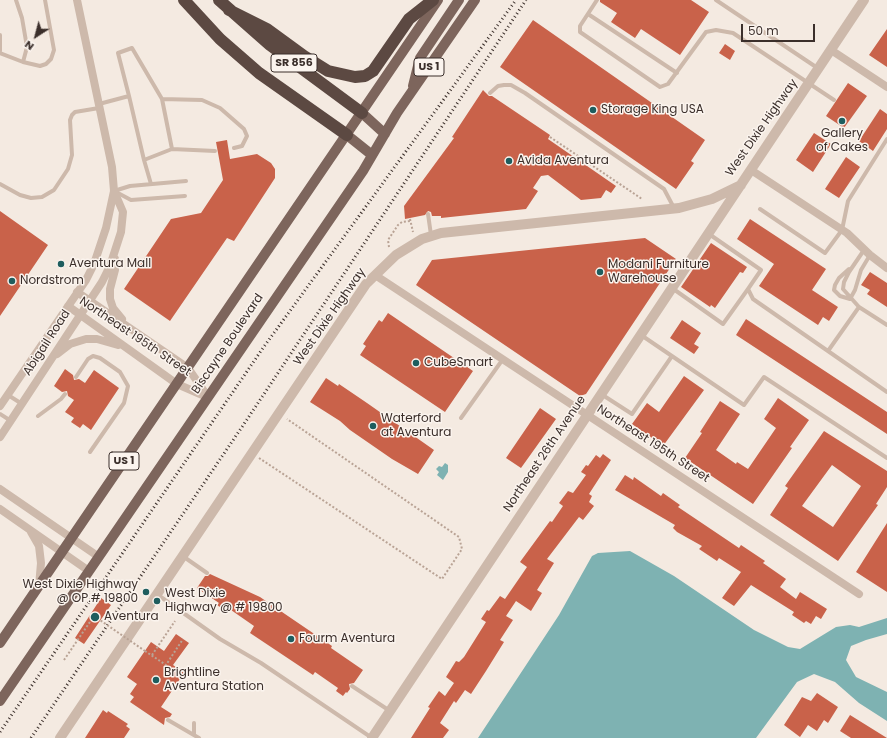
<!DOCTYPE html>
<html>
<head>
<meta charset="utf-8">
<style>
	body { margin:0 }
	#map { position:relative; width:887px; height:738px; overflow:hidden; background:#f4eae1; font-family:Poppins,sans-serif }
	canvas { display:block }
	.north { position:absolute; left:16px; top:16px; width:40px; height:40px; -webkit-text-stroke:3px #fbf4ee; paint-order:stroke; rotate:216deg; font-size:11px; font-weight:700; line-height:16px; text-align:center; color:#3b2f2b }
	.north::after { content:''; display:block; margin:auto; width:14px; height:18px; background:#3b2f2b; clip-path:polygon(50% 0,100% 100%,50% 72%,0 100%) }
	.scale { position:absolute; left:741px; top:24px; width:74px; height:18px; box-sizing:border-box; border:2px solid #3b2f2b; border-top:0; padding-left:5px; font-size:12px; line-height:14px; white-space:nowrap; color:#3b2f2b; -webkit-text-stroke:3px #fbf4ee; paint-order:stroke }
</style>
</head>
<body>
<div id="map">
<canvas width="887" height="738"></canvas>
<div class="north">N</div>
<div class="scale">50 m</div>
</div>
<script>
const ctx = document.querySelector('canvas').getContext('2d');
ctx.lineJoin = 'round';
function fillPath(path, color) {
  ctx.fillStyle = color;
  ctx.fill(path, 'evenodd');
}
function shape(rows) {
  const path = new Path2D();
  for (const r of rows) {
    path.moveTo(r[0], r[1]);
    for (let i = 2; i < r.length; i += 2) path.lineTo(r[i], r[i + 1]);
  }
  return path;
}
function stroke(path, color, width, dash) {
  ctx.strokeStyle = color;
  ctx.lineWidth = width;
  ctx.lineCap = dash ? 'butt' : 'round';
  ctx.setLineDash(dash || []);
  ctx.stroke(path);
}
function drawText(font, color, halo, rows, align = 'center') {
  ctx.font = font + ' Poppins,sans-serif';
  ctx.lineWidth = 3;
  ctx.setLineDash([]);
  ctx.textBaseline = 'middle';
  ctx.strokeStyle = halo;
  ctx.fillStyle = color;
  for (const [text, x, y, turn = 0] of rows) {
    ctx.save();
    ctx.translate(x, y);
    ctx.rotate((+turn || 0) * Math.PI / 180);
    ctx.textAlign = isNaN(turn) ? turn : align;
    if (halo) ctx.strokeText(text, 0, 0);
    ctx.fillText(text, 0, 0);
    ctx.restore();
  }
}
const water = shape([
	[445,463,448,465,448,472,443,480,437,475,439,472,436,469,439,466,442,467],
	[630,551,674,576,754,630,788,647,800,649,836,627,850,625,859,627,887,618,887,634,866,640,851,646,846,660,856,677,887,692,887,721,859,703,835,682,814,674,797,682,756,738,478,738,559,615,592,556,598,553]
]);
const building = shape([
	[600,0,691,0,709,12,680,55,641,29,635,38,611,22,617,13,600,2],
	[533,20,705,140,691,161,694,163,676,189,500,67],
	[887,29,887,67,869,55],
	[725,44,735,51,730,60,719,53],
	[848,83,867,96,844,128,826,116],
	[483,90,489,96,492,96,550,135,548,139,616,186,611,193,606,190,601,198,581,200,548,175,541,176,533,188,538,191,526,209,441,218,441,216,432,216,431,212,428,211,425,215,405,219,404,206,454,138,452,137],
	[880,109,887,114,887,129,873,151,859,141],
	[814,133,831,144,813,172,796,160],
	[227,140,230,159,257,154,271,163,275,169,275,178,234,241,227,238,170,321,124,289,171,219,201,213,223,180,216,142],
	[846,157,860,167,839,198,825,189],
	[0,211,48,245,0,316],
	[750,219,826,269,812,290,838,307,829,321,823,317,818,325,759,286,774,264,737,239],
	[645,238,676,259,586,394,580,396,416,285,432,260],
	[711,243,747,267,743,273,740,272,715,308,711,305,710,307,681,287],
	[870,272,887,283,887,307,867,294,870,290,861,285],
	[388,313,473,371,445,412,360,355,366,346,363,344,379,320,382,322],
	[746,319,887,412,887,434,736,335],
	[682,320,701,333,694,344,699,347,694,354,670,338],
	[65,369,73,375,74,380,79,379,85,383,94,370,119,388,91,430,83,424,80,428,71,422,74,418,65,412,74,400,68,396,67,391,62,392,54,386],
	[684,376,704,390,663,446,632,424,647,403,659,412],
	[326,378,338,386,339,384,367,403,434,450,418,474,392,459,350,430,340,421,310,402],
	[778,398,809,420,790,447,792,448,753,504,685,458,702,433,700,432,720,401,740,414,716,450,736,464,737,462,748,469,776,428,764,419],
	[540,408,556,419,521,468,506,458],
	[824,431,887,471,887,487,876,504,878,505,838,561,770,515,788,488,785,486],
	[832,465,861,486,833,527,802,506],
	[603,454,611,460,589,494,592,496,589,502,594,506,583,520,579,517,547,559,554,563,537,590,542,593,531,611,516,601,506,616,513,620,500,640,504,642,486,671,471,694,465,690,456,703,454,701,440,723,449,730,443,738,411,738,430,708,428,707,439,691,445,696,454,683,446,677,456,661,459,662,464,657,486,622,481,619,487,610,489,611,500,596,505,599,527,567,520,562,550,521,552,522,563,506,559,503,568,491,573,493,586,475,581,472,586,465,588,466,596,455,600,458],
	[625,475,633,480,634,477,661,496,663,493,680,505,678,507,739,548,741,545,765,561,763,563,786,579,780,587,796,599,800,592,827,609,821,619,816,616,811,624,806,621,804,623,792,615,794,612,751,585,734,606,722,598,741,572,719,558,717,561,699,549,702,546,677,532,673,528,675,525,615,490],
	[887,523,887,592,856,572],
	[210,574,260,597,332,646,331,648,363,670,354,683,349,684,350,689,347,693,346,692,343,696,336,691,338,688,315,672,313,675,250,633,254,626,231,610,228,613,217,605,219,603,197,588,205,576,208,576],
	[101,598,111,605,84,644,75,638],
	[176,634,189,643,173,665,184,673,161,707,172,714,170,717,165,718,164,725,130,702,134,697,130,694,137,684,127,677,151,642,164,651],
	[817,693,838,707,828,723,824,720,817,731,808,725,800,737,784,725,802,697,811,701],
	[103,710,107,713,108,711,128,724,126,726,130,729,124,738,85,738],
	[850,715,887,738,851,738,840,731]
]);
const path = shape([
	[550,137,642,199],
	[410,219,413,232],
	[389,247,388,240,398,225,402,222,410,221],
	[259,458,442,579,462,549,459,537,287,419],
	[145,651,166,665,183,639],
	[152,655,175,621],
	[64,660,94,616]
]);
const service = shape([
	[16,0,22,18,27,47,23,62,40,66,46,64,51,59,54,50,45,0],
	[597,0,580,26,580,32,660,87,668,84,706,32,716,30,733,33,834,100],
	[716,0,819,69],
	[588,14,677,73],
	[0,35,0,51],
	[0,53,23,62],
	[490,93,498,86,504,85,511,85,525,93,664,189,674,208],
	[162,99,202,100,220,108,244,129,247,136,242,146,234,148],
	[99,104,129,96],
	[172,149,215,151],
	[144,160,172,149,162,99,132,48,118,53,129,96,144,160,151,184],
	[0,184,20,195,31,198,42,197,54,190,68,169,72,155,70,120,72,115,75,112,99,108],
	[114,191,130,186,186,181],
	[116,192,131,200,185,196],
	[760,209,825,253,842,230,848,201,887,139],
	[428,214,431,235],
	[864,250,849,272,844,282,843,289,859,307,887,325],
	[849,269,839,278,835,285,834,290,840,296,850,299],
	[672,288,723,324,748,289,761,270,709,234],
	[748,289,753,299,887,392],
	[850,299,855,290,861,270,870,255],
	[641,335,744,405,764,377,887,458],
	[828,351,859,307],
	[76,377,88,359,93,356,100,358,120,372,128,386,124,403,90,452],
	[601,394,632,414,672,356],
	[8,395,22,404],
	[0,414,11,421],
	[38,416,61,399,65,394],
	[461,418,503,359],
	[184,557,207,573],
	[158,595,220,639,261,663,372,738],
	[352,686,390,711],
	[168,720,199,738],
	[194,735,194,723]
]);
const minor = shape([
	[831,50,887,87],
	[751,170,847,233,870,255,887,268],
	[115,259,115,270,110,289,110,299,113,308,122,319],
	[375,275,859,594],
	[77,292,188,368,208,397],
	[68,306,177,384,207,397],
	[57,354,70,344,86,339,97,339,118,345],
	[0,406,86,280,94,264,106,228,114,191,112,167,77,0],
	[0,437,102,282,110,266,121,232,123,212,114,191],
	[0,489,99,557],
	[0,509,89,571],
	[31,532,39,546,41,563,39,586]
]);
const tertiary = shape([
	[60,738,366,284,396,255,422,239,441,233,679,208,712,199,741,185],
	[372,738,864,0]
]);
const primary = shape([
	[413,86,420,58,459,0],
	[362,113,385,134],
	[347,135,372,155],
	[0,643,438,0],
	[0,701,363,171,397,113,475,0]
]);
const motorway = shape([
	[184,0,220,39,259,73,347,135],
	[219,0,270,45,362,113],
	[229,10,267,29,304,56,328,71,355,77,365,76,373,71,409,19,433,0]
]);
const rail = shape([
	[0,732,263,348,516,0],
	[31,738,246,421,526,0]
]);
const pathBridge = shape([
	[94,616,145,651]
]);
const markers = [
	[593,110,4,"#1e5d5e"],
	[842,121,4,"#1e5d5e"],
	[509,161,4,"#1e5d5e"],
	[61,264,4,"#1e5d5e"],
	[600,272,4,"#1e5d5e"],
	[12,281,4,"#1e5d5e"],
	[416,363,4,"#1e5d5e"],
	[373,426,4,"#1e5d5e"],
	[146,592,4,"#1e5d5e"],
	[157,601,4,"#1e5d5e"],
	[95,617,5,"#1e5d5e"],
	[291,639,4,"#1e5d5e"],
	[156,680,4,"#1e5d5e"]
];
const shields = [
	[294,63,46],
	[429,67,30],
	[124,461,30]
];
const shieldNames = [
	["SR 856",294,63],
	["US 1",429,67],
	["US 1",124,461]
];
const poiNames = [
	["Storage King USA",601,110],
	["Gallery",842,134,"center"],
	["of Cakes",842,148,"center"],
	["Avida Aventura",517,161],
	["Aventura Mall",69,264],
	["Modani Furniture",608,265],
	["Warehouse",608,279],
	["Nordstrom",20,281],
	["CubeSmart",424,363],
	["Waterford",381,419],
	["at Aventura",381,433],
	["West Dixie Highway",138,585,"right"],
	["@ OP.# 19800",138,599,"right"],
	["West Dixie",165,594],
	["Highway @ # 19800",165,608],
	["Aventura",104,617],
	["Fourm Aventura",299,639],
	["Brightline",164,673],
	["Aventura Station",164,687]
];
const streetNames = [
	["West Dixie Highway",762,128,-55],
	["West Dixie Highway",330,317,-55],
	["Northeast 195th Street",135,337,34],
	["Abigail Road",47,343,-57],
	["Biscayne Boulevard",228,344,-56],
	["Northeast 195th Street",653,444,33],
	["Northeast 26th Avenue",545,454,-56]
];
fillPath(water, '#7eb2b2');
fillPath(building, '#c9624a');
stroke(path, '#b9a395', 2, [2, 2]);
stroke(service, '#cdb9ab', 4);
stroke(minor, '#cdb9ab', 8);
stroke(tertiary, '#cdb9ab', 10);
stroke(primary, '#7d655c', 10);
stroke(motorway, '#5c4942', 12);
stroke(rail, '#3b2f2b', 3, [1, 3]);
stroke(pathBridge, '#b9a395', 2, [2, 2]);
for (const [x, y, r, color] of markers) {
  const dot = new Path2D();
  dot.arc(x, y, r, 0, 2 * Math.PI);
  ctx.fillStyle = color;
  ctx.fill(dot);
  stroke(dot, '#fbf4ee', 1.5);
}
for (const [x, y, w] of shields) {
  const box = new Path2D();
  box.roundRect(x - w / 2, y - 9, w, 18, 3);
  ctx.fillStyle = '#fbf4ee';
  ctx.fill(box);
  stroke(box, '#3b2f2b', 1);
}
drawText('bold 11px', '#3b2f2b', null, shieldNames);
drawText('12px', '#3b2f2b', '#fbf4ee', poiNames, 'left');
drawText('12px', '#3b2f2b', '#fbf4ee', streetNames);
</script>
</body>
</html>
